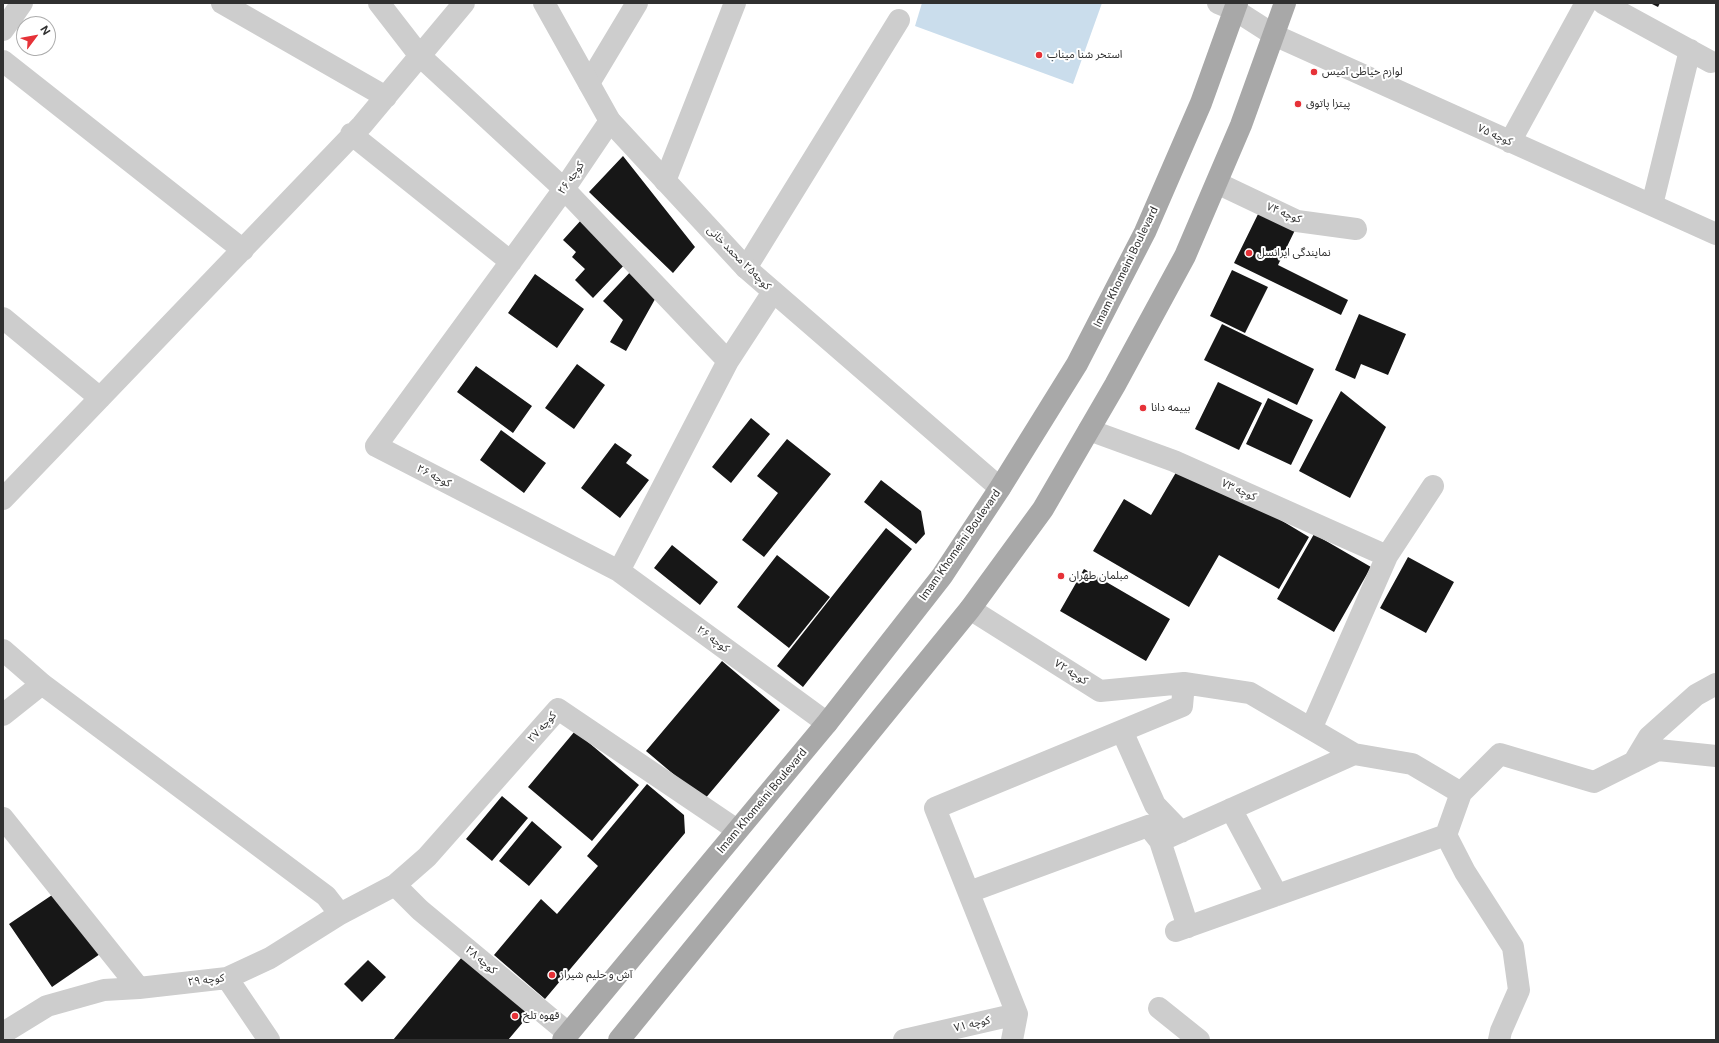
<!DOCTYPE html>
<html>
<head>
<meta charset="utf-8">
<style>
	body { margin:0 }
	#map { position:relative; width:1719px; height:1043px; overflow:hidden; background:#fff; font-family:"Public Sans",sans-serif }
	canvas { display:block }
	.frame { position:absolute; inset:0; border:4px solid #303030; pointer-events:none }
	.north { position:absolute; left:16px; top:16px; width:40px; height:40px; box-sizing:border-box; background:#fff; border:1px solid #acacac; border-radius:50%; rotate:58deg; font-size:11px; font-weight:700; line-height:16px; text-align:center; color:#303030 }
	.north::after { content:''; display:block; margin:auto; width:14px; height:18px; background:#e63238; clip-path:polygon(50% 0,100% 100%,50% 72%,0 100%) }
</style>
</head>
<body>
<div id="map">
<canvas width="1719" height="1043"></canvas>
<div class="frame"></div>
<div class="north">N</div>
</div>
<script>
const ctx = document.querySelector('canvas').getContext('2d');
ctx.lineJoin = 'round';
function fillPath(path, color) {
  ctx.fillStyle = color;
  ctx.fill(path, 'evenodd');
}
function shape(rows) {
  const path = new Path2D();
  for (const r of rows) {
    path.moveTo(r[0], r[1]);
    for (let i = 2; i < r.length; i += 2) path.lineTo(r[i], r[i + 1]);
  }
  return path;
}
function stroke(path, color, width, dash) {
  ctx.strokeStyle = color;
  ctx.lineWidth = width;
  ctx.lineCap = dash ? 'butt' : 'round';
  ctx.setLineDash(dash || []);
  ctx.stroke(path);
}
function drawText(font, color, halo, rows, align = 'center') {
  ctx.font = font + ' "Public Sans","Noto Sans Arabic",sans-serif';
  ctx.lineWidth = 4;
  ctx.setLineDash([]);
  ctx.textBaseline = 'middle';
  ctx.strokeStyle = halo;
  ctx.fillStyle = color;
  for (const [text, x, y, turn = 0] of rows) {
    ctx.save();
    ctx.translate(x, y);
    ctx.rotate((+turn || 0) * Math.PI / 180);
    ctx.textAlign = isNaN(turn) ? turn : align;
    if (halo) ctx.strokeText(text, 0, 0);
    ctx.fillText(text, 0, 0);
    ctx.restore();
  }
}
const water = shape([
	[922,3,1102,3,1073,84,915,26]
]);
const building = shape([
	[1650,3,1660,3,1658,7],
	[623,156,695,247,673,273,589,192],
	[1261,208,1297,226,1278,265,1348,300,1341,315,1234,263],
	[582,219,628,261,593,298,575,280,585,269,572,257,576,252,563,240],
	[634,268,659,292,626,351,610,342,623,320,603,301],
	[1232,270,1268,287,1245,333,1210,316],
	[535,274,584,309,557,348,508,313],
	[1359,314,1406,334,1388,375,1361,364,1355,379,1335,370],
	[1222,324,1314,369,1297,405,1204,360],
	[577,364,605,385,574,429,545,408],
	[476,366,532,406,513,433,457,392],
	[1218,382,1262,403,1239,450,1195,429],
	[1341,391,1386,427,1350,498,1299,471],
	[1268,398,1313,420,1291,465,1246,444],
	[751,418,770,434,731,483,712,467],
	[501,430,546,463,524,493,480,460],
	[787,439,831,474,764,557,742,540,778,493,757,476],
	[615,443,632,455,626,463,649,480,620,518,581,488],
	[1178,469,1249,501,1309,537,1279,589,1219,555,1189,607,1093,551,1124,499,1151,515],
	[881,480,921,511,925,534,916,544,864,502],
	[886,528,912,549,803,687,777,666],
	[1314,534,1371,567,1334,632,1277,599],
	[672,545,718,582,700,605,654,568],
	[777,555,830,597,789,648,737,607],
	[1408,557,1454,582,1426,633,1380,608],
	[1084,569,1170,619,1146,661,1060,611],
	[722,661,780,710,704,800,646,751],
	[575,731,639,785,592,841,528,787],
	[647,784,684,815,685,833,545,999,494,955,541,899,557,914,598,866,587,856],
	[502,796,528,818,492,861,466,839],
	[532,821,562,847,529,886,499,861],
	[58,891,100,954,52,987,9,924],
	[462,957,530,1014,508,1040,393,1040],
	[368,960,386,977,362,1002,344,984]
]);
const minor = shape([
	[222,3,386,97],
	[379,3,420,56,564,189,728,361,773,292],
	[1218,3,1235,10,1274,35,1716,234],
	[1603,3,1711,62],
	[3,30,22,3],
	[3,61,243,250],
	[589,83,637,3],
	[610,121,564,189,376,446,619,571,827,723],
	[351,134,511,262],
	[1510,142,1586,3],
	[665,181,735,3],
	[1217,183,1297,221,1356,229],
	[1652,205,1690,50],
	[746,268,899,20],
	[3,318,100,398],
	[1089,430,1174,461,1387,556],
	[3,499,362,125,464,3],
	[619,571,728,361],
	[970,609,1100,691,1184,683,1250,693,1354,754,1412,764,1461,793,1500,754,1594,782,1658,750,1716,756],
	[3,650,42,684,326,896,340,914],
	[3,715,42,684],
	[1311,729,1387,556,1433,486],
	[1122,731,1155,805,1181,832],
	[1634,762,1649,737,1696,695,1716,684],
	[1461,793,1446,835,1465,872,1513,947,1519,990,1501,1031,1499,1040],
	[1231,809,1277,895],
	[3,818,139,988],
	[1160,841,1188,927],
	[395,885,420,910,568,1033],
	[969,892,1148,826,1160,841,1354,754],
	[1176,931,1446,835],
	[227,978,269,1040],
	[1159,1008,1199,1040],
	[3,1033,47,1006,104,990,139,988,227,978,270,958,340,914,395,885,427,857,558,709,737,830],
	[904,1040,1017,1014],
	[1012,1040,1017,1014,935,808,1182,706,1184,683]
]);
const tertiary = shape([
	[544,3,610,121,746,268,1000,488]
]);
const primary = shape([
	[563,1040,827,723,942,576,1000,488,1077,364,1145,232,1201,103,1237,3],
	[619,1040,970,609,1043,509,1115,385,1185,256,1241,125,1285,3]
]);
const markers = [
	[1039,55,4,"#e63238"],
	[1314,72,4,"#e63238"],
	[1298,104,4,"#e63238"],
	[1249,253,4,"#e63238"],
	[1143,408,4,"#e63238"],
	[1061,576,4,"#e63238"],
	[552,975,4,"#e63238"],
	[515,1016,4,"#e63238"]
];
const poiNames = [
	["استخر شنا میناب",1047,55],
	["لوازم خیاطی آمیس",1322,72],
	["پیتزا پاتوق",1306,104],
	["نمایندگی ایرانسل",1257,253],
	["بییمه دانا",1151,408],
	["مبلمان طهران",1069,576],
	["آش و حلیم شیراز",560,975],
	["قهوه تلخ",523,1016]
];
const streetNames = [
	["کوچه ۷۵",1495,135,24],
	["کوچه ۲۶",571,178,-55],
	["کوچه ۷۴",1284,213,22],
	["کوچه۲۵ محمد خانی",739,258,45],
	["Imam Khomeini Boulevard",1126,267,-64],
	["کوچه ۲۶",434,476,27],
	["کوچه ۷۳",1239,490,24],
	["Imam Khomeini Boulevard",960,545,-55],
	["کوچه ۲۶",713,639,36],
	["کوچه ۷۲",1071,672,32],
	["کوچه ۲۷",542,727,-48],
	["Imam Khomeini Boulevard",762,801,-50],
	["کوچه ۲۸",481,960,40],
	["کوچه ۲۹",206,980,-7],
	["کوچه ۷۱",972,1024,-13]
];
fillPath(water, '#caddec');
fillPath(building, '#171717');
stroke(minor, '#cdcdcd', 22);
stroke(tertiary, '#cdcdcd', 22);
stroke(primary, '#a8a8a8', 22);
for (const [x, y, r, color] of markers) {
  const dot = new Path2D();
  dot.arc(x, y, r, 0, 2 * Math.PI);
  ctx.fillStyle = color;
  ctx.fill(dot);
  stroke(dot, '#fff', 1.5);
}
drawText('11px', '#303030', '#fff', poiNames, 'left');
drawText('11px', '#303030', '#fff', streetNames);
</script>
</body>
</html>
